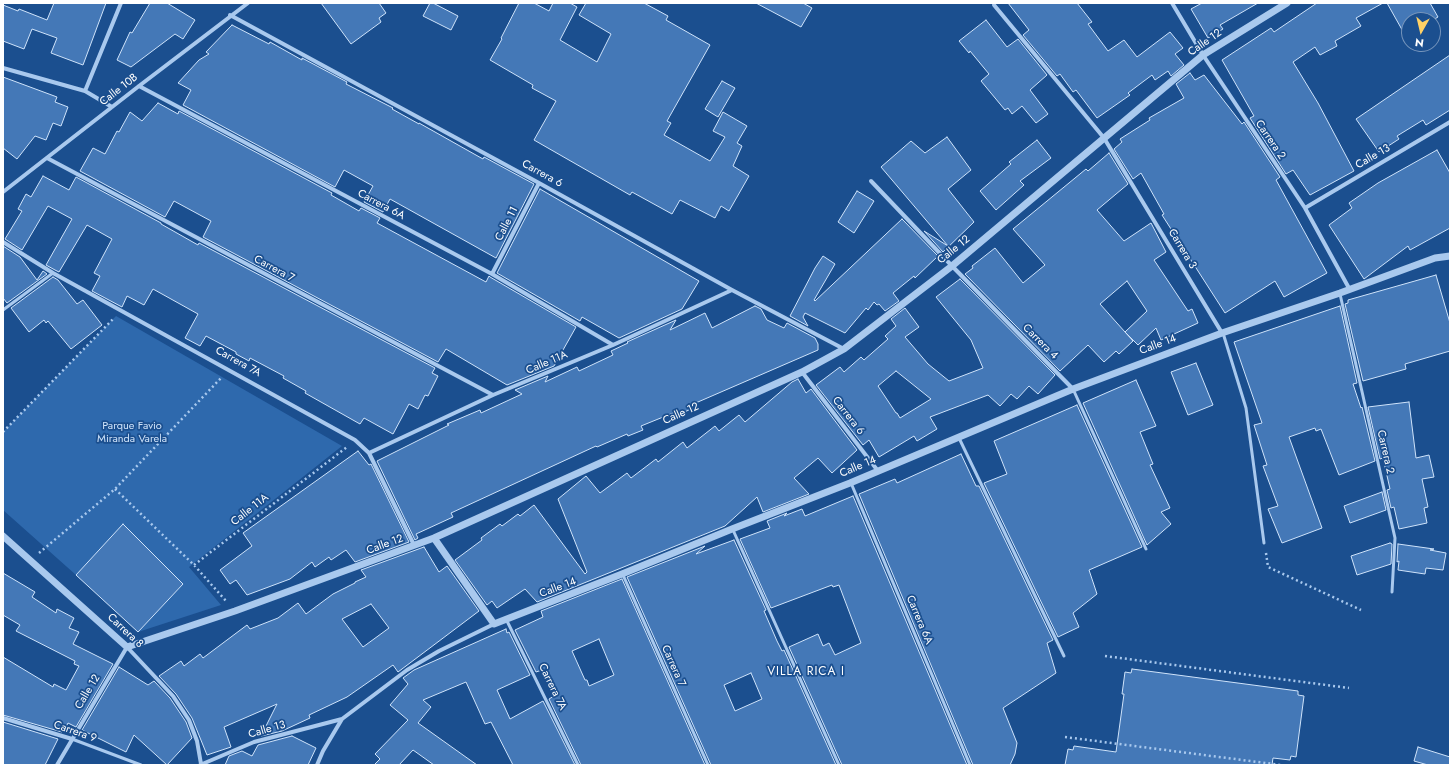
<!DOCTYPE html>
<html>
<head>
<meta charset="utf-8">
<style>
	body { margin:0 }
	#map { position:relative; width:1453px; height:768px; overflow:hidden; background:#1b4f8f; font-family:Jost,sans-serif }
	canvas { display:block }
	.frame { position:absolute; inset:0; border:4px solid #fff; pointer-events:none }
	.north { position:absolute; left:1401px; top:12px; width:40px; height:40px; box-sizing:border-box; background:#1b4f8f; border:1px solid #7695bc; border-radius:50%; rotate:188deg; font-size:11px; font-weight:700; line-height:16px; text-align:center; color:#fff }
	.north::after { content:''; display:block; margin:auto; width:14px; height:18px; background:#ffd166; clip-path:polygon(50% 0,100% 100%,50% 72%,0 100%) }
</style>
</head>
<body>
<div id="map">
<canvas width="1453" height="768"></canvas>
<div class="frame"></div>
<div class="north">N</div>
</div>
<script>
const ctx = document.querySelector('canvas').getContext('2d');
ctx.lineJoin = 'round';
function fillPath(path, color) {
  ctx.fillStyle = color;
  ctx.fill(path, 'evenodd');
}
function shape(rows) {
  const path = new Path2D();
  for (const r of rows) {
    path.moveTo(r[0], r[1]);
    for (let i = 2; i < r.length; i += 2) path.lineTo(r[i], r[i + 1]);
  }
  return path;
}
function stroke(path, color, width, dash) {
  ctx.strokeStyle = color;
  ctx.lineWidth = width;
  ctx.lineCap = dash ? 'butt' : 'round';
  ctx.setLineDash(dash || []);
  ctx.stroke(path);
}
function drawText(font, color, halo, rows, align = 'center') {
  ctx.font = font + ' Jost,sans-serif';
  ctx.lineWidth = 3.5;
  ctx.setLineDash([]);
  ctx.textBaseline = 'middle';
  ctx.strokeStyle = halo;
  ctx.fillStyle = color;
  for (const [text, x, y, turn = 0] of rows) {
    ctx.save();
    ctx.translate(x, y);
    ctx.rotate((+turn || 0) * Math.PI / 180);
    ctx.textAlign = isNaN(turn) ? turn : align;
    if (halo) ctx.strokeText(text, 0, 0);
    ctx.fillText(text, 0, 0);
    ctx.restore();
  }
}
const green = shape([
	[116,316,342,446,189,567,221,605,138,632,183,584,123,525,76,575,3,510,3,432]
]);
const building = shape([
	[54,3,106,3,83,65,51,53,57,38,32,29,24,49,3,41,3,5,18,11,19,9,47,20,54,3],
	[150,3,167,3,195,20,183,39,175,34,131,67,117,60,130,32,132,33,150,3],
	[321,3,379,3,386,13,379,18,381,22,351,44,321,3],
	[430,3,433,3,458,16,451,30,423,16,430,3],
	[519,3,534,3,549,11,553,3,570,3,577,7,560,40,597,62,611,34,579,15,586,3,644,3,668,16,666,20,710,45,667,121,671,123,664,135,710,161,725,137,713,131,723,112,747,126,737,143,742,146,733,166,749,176,729,211,721,206,715,218,680,200,672,214,632,192,630,195,534,140,556,101,532,88,533,85,490,60,502,39,501,38,519,3],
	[756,3,803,3,812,8,801,27,756,3],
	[1008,3,1077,3,1092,22,1088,24,1108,51,1124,40,1137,57,1170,32,1183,48,1175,54,1184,65,1171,76,1168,71,1155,80,1152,75,1128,93,1130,95,1097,118,1076,90,1073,92,1060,74,1057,76,1023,35,1029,30,1008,3],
	[1202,3,1258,3,1220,25,1223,29,1208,38,1191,9,1202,3],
	[1317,3,1383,3,1356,18,1361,26,1335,41,1337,46,1320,55,1315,47,1293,62,1318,103,1354,171,1310,195,1293,170,1286,174,1250,118,1254,116,1222,60,1271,28,1274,32,1317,3],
	[1387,3,1430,3,1438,17,1433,20,1409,20,1409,33,1405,35,1387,3],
	[986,20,1007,47,1018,39,1047,75,1030,90,1048,114,1036,123,1022,106,1012,114,1008,108,1005,110,981,81,989,74,970,51,969,53,959,41,986,20],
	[232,25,269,44,270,42,302,60,302,58,347,82,346,84,393,108,392,109,419,124,419,123,483,159,484,157,534,184,496,258,390,199,383,212,364,202,373,186,344,170,335,187,183,105,191,90,178,83,199,60,209,54,206,52,232,25],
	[1450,55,1450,110,1426,125,1423,120,1397,136,1399,139,1379,152,1356,119,1450,55],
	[1190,73,1195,80,1204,75,1242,124,1244,122,1280,177,1276,180,1327,273,1284,297,1275,281,1225,313,1162,215,1164,214,1141,173,1133,179,1114,149,1122,142,1120,139,1150,120,1149,118,1184,98,1176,84,1190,73],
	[3,77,57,97,55,102,68,107,61,126,53,123,46,140,35,136,17,159,3,148,3,77],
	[722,81,735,88,718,117,705,109,722,81],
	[158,103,178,114,179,111,332,193,331,195,359,211,361,208,380,218,377,223,486,282,489,276,490,277,576,327,554,366,507,385,446,349,438,362,203,237,211,221,174,201,165,217,80,171,93,148,105,154,117,131,119,132,130,112,142,121,158,103],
	[947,137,971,170,948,189,974,222,943,252,924,231,948,246,881,167,911,141,925,153,947,137],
	[1037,140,1051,158,1020,181,1024,185,996,210,980,191,1011,164,1009,162,1037,140],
	[1437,150,1450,173,1450,228,1410,250,1408,246,1364,279,1329,225,1352,208,1349,203,1378,183,1437,150],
	[1109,153,1128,184,1097,210,1124,241,1151,223,1166,252,1154,260,1188,311,1192,309,1198,323,1161,340,1156,328,1138,345,1125,332,1133,341,1119,354,1116,351,1104,362,1088,345,1060,371,965,274,973,268,972,266,995,248,1023,283,1045,265,1013,229,1086,169,1088,171,1109,153],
	[1127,281,1147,311,1125,332,1100,304,1127,281],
	[43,176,69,190,76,177,161,223,161,224,198,245,199,243,435,368,432,373,438,376,428,396,425,395,418,409,409,404,393,434,364,418,360,424,305,393,306,391,283,378,284,376,250,358,249,361,236,354,236,352,206,336,200,346,185,338,198,314,153,289,144,305,127,296,122,307,92,291,100,276,94,273,112,239,87,225,59,272,55,270,46,265,72,219,48,206,22,250,5,239,22,211,18,209,26,194,31,197,43,176],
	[540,189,699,281,682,309,619,338,582,317,580,321,497,273,540,189],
	[857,191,874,201,854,233,838,222,857,191],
	[902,219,938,256,915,278,914,276,893,293,899,301,885,311,879,304,877,305,874,302,868,310,866,308,845,333,805,313,803,317,808,326,790,316,815,268,823,256,835,264,814,300,815,301,902,219],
	[3,246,20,257,37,280,43,271,47,274,7,303,3,298,3,246],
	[1436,275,1450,323,1450,351,1405,364,1406,369,1363,381,1345,304,1348,303,1348,300,1436,275],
	[53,277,58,280,77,304,83,300,102,325,71,349,48,321,46,323,44,320,29,332,11,308,53,277],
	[960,279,1055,375,1038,394,1029,386,1017,399,1011,394,1000,406,988,395,930,417,937,429,917,441,914,436,879,457,869,440,863,445,816,385,840,367,844,372,861,357,864,360,888,339,885,336,896,326,891,319,905,308,919,327,905,337,928,364,949,381,983,368,971,340,936,297,960,279],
	[896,371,931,399,900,418,897,413,896,413,878,386,896,371],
	[755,306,761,309,767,320,784,328,787,323,815,338,818,344,818,350,691,405,693,408,674,417,673,413,641,426,643,430,628,436,627,434,597,447,596,446,451,513,453,517,416,534,418,538,415,540,377,461,449,425,447,424,480,410,481,413,522,394,515,390,548,376,545,382,577,367,579,371,613,355,611,351,628,343,627,342,676,320,670,330,705,313,712,328,755,306],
	[1340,306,1357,383,1353,384,1361,408,1362,407,1375,461,1339,475,1321,429,1316,431,1315,428,1289,437,1322,528,1282,543,1268,509,1278,506,1263,466,1267,465,1254,425,1262,423,1234,342,1340,306],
	[1196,363,1213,405,1188,415,1171,372,1196,363],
	[798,379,806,393,811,389,857,450,832,473,818,458,794,478,809,494,763,512,757,497,725,526,537,602,525,589,497,608,492,601,487,605,455,560,482,540,481,538,500,524,502,526,518,514,520,516,534,505,585,574,587,572,558,499,586,476,600,493,627,473,631,478,656,459,658,462,683,442,687,448,715,426,719,431,739,415,745,422,792,382,798,379],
	[1136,380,1156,426,1140,432,1153,464,1150,465,1170,508,1161,512,1171,524,1147,545,1083,403,1136,380],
	[1409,402,1416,458,1429,455,1434,477,1422,479,1428,507,1424,508,1427,523,1399,529,1394,507,1391,508,1387,490,1390,489,1383,458,1380,459,1368,407,1409,402],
	[1077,405,1142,547,1089,570,1097,594,1073,613,1079,627,1058,637,984,483,1007,474,994,441,1077,405],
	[358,451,369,465,371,464,409,542,355,562,346,550,331,560,329,557,315,567,312,562,290,579,247,595,236,580,230,584,220,570,252,546,243,533,358,451],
	[961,454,976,486,979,486,1053,640,1047,643,1056,673,1003,708,1017,743,1015,754,1010,765,973,765,859,494,895,479,897,483,961,454],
	[1382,492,1386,510,1350,523,1344,506,1382,492],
	[853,496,967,765,842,765,789,647,818,634,823,646,829,643,835,655,861,643,839,585,833,587,832,585,771,608,740,539,770,528,767,521,787,513,784,516,802,509,805,516,853,496],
	[123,524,183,584,138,632,76,575,123,524],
	[734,540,766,610,764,611,777,641,782,651,784,650,836,765,711,765,627,577,705,546,696,554,734,540],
	[751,673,762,699,735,711,724,685,751,673],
	[1390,543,1392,544,1391,564,1357,575,1351,556,1390,543],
	[1398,544,1434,549,1430,550,1446,553,1443,570,1426,568,1425,574,1398,570,1399,561,1397,562,1398,544],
	[424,547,439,572,447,566,479,611,398,672,393,665,347,697,309,715,310,718,282,731,261,736,277,704,224,727,231,747,207,755,192,718,176,694,159,676,181,661,184,666,200,654,203,658,247,625,250,629,278,618,298,603,306,614,333,594,355,583,355,582,366,577,361,570,424,547],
	[371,604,389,628,363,647,342,619,371,604],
	[3,573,35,592,32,597,56,613,57,609,74,618,69,628,79,632,73,644,113,664,76,727,68,723,64,731,63,731,62,732,3,715,3,657,53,687,54,684,66,690,79,666,74,664,75,661,16,631,20,625,3,615,3,573],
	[622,579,705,765,581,765,549,699,554,696,542,670,536,672,515,630,543,617,541,611,622,579],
	[599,639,614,675,589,686,587,680,585,680,572,651,599,639],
	[506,629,507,633,509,632,530,675,497,690,510,719,543,701,575,765,513,765,491,722,485,724,466,682,423,700,431,707,418,723,477,765,434,765,413,750,399,765,374,765,380,759,375,754,408,720,390,705,408,684,403,678,414,670,506,629],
	[119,667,148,685,154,681,170,698,186,722,192,738,167,765,134,735,126,752,82,730,119,667],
	[1132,669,1298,691,1298,695,1304,696,1296,757,1291,756,1290,760,1273,758,1272,765,1065,765,1068,749,1073,750,1074,746,1116,752,1124,694,1122,694,1125,672,1131,673,1132,669],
	[3,722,58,739,45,765,3,765,3,722],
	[292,736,316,748,308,765,225,765,229,756,242,751,252,756,258,745,292,736],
	[1418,747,1450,757,1450,765,1428,765,1414,761,1418,747]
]);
const path = shape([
	[3,432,114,318],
	[115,489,194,565,226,601],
	[39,553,115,489,221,378],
	[1266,553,1268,567,1361,610],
	[194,565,347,447],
	[1105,656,1349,688],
	[1065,737,1281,765]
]);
const service = shape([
	[1340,294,1395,538,1392,592],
	[3,310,53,273],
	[1223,333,1246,408,1264,543],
	[1073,389,1146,549],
	[959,438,1064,656],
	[851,483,970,765],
	[733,530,839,765],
	[623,575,708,765],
	[506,619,578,765],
	[72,739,141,765]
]);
const minor = shape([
	[1172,3,1203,55,1305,208,1350,290],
	[994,5,1104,138,1222,333],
	[230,15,539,183,732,290,844,349],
	[3,68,85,91,112,107],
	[139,86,492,274,613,345],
	[85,91,121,3],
	[47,158,493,395],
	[871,181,952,266,1073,389],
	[3,192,139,86,248,3],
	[1305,208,1450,122],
	[3,242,53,273,355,440,369,453,414,545],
	[492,274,539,183],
	[802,372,878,471],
	[369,453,493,395,613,345,732,290],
	[3,718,72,739],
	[57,765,127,647,173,696,189,720,197,741,201,764],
	[200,765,254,742,342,719],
	[317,765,323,751,342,719,407,670,439,651,494,624]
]);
const tertiary = shape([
	[3,536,127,647,235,611,434,538,802,372,844,349,952,266,1203,55,1287,3],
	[434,538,494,624,622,574,732,529,850,483,1073,389,1222,333,1340,293,1435,258,1450,256]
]);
const streetNames = [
	["Calle 12",1205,43,-35],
	["Calle 10B",119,90,-38],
	["Carrera 2",1270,140,56],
	["Calle 13",1373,157,-30],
	["Carrera 6",542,174,29],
	["Carrera 6A",381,205,28],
	["Calle 11",507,224,-63],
	["Carrera 3",1182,249,59],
	["Calle 12",954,250,-39],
	["Carrera 7",274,269,28],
	["Carrera 4",1040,342,45],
	["Calle 14",1158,345,-21],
	["Carrera 7A",238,362,29],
	["Calle 11A",547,363,-23],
	["Calle 12",681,414,-24],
	["Carrera 6",848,416,52],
	["Carrera 2",1385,452,77],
	["Calle 14",858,467,-23],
	["Calle 11A",250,510,-38],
	["Calle 12",385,545,-20],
	["Calle 14",558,588,-21],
	["Carrera 6A",919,620,67],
	["Carrera 8",125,631,43],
	["Carrera 7",673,666,66],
	["Carrera 7A",552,687,64],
	["Calle 12",88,692,-59],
	["Calle 13",267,730,-16],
	["Carrera 9",75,732,19]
];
const parkNames = [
	["Parque Favio",132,426],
	["Miranda Varela",132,439]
];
const neighbourhoodNames = [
	["VILLA RICA I",806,672]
];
fillPath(green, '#2e69ad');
fillPath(building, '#4478b7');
stroke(building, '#cfe3fa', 1);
stroke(path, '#a9c9ee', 2.5, [2, 3]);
stroke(service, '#a9c9ee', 3);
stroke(minor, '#a9c9ee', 4);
stroke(tertiary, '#a9c9ee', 7);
drawText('11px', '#fff', '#1b4f8f', streetNames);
drawText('11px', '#cfe3fa', '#1b4f8f', parkNames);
ctx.letterSpacing = '1px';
drawText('12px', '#fff', '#1b4f8f', neighbourhoodNames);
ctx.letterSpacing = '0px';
</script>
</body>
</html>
